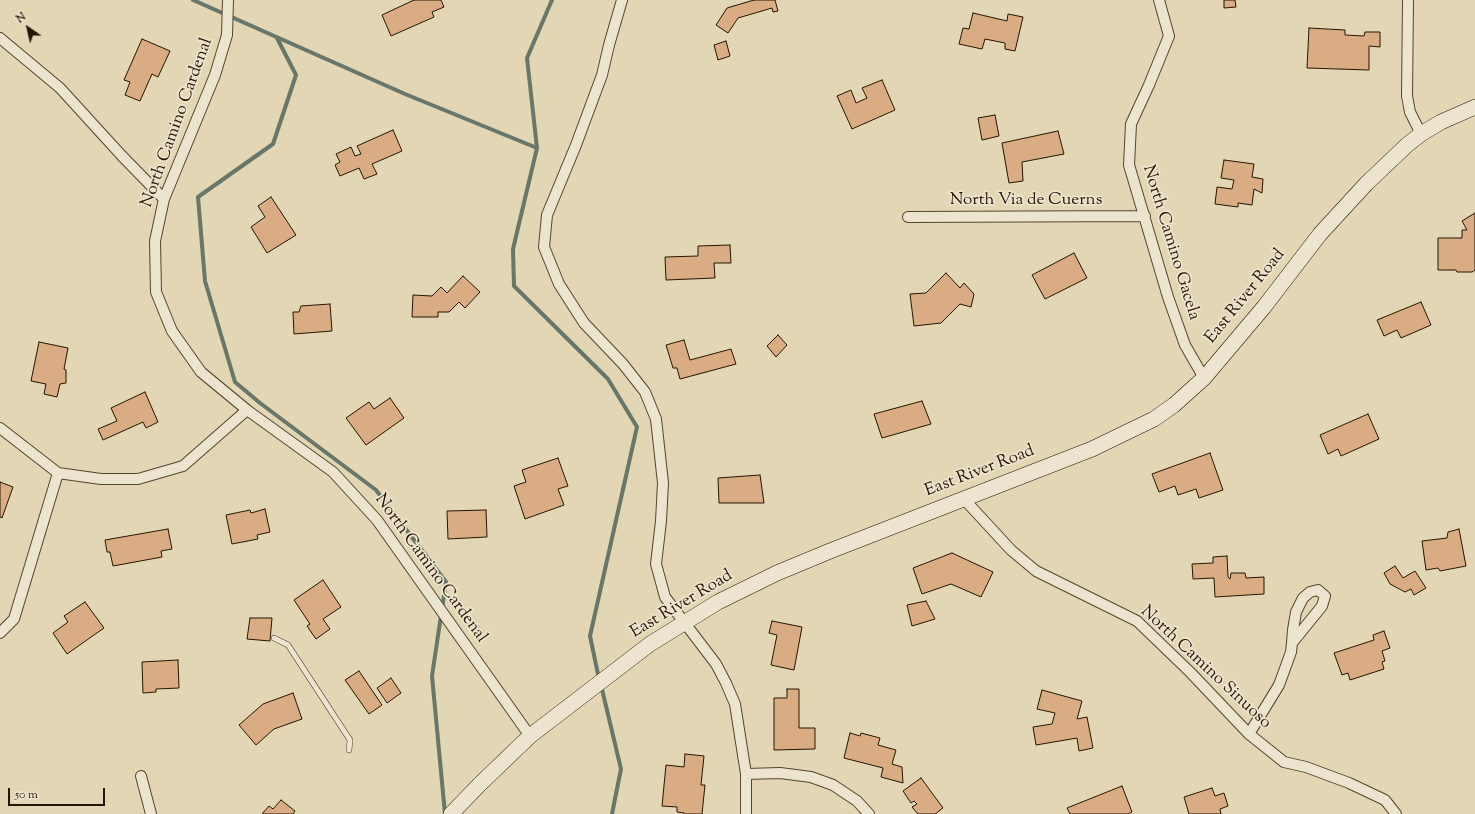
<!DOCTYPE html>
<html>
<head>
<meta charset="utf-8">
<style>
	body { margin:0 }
	#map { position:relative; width:1475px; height:814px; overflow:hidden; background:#e2d6b5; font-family:"Sorts Mill Goudy",serif }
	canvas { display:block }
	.north { position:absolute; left:8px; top:8px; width:40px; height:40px; -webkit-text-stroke:3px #ece4cf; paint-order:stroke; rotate:326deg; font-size:11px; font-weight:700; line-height:16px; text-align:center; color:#251500 }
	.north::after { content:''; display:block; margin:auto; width:14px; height:18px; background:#251500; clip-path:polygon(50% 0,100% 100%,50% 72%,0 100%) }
	.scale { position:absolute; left:8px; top:788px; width:97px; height:18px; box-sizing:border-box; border:2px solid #251500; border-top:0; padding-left:5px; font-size:12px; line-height:14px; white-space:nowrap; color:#251500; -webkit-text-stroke:3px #ece4cf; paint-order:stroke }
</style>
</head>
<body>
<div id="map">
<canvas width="1475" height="814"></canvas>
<div class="north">N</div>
<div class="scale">50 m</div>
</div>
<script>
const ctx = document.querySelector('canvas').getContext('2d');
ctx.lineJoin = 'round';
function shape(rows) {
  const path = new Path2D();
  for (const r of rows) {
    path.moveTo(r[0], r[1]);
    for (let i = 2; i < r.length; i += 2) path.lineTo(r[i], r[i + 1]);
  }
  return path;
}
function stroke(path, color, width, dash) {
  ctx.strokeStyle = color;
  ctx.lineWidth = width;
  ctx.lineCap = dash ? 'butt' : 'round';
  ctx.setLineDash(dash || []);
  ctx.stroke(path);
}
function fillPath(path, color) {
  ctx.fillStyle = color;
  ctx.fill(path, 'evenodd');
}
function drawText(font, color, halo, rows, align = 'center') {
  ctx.font = font + ' "Sorts Mill Goudy",serif';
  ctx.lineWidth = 3.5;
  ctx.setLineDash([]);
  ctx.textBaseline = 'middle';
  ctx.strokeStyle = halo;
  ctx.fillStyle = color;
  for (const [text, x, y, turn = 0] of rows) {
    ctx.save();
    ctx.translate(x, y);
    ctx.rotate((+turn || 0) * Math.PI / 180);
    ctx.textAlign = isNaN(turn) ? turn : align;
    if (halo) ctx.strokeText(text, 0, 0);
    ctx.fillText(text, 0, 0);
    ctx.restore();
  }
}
const stream = shape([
	[193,0,405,94,537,148,513,249,514,286,608,379,637,427,590,636,599,679],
	[277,38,296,75,273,144,198,197,205,281,235,382,260,403,376,490,446,582,432,676,445,814],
	[537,148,527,58,552,0],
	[601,685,621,769,612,814]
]);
const building = shape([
	[414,0,441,0,444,7,432,12,434,17,391,36,382,15,414,0],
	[754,0,775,0,778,11,773,12,772,8,738,18,728,33,716,25,727,8,754,0],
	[1224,0,1235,0,1236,7,1224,8,1224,0],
	[973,13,1007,21,1008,14,1023,17,1015,51,1005,49,1005,43,985,39,982,49,959,44,963,28,969,29,973,13],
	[1309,28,1345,30,1345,35,1364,36,1365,32,1380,32,1380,47,1369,46,1369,70,1307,68,1309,28],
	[142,39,170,51,158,77,152,74,140,101,125,95,130,82,124,80,142,39],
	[726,41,730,56,718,60,714,45,726,41],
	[882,80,895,110,852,129,837,96,851,90,856,103,867,98,862,88,882,80],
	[995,115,999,136,982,140,978,118,995,115],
	[393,130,402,151,372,164,377,174,364,179,359,168,340,176,335,165,340,162,336,154,351,147,355,156,361,154,357,146,393,130],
	[1058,131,1064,154,1022,162,1023,181,1009,183,1002,143,1058,131],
	[1224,160,1254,164,1252,177,1263,179,1262,193,1254,189,1252,205,1238,203,1238,207,1215,204,1217,187,1232,189,1234,180,1221,178,1224,160],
	[271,197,296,235,267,253,251,227,265,217,258,206,271,197],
	[1475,213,1475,270,1472,272,1457,272,1456,270,1438,270,1438,238,1462,238,1462,230,1467,230,1462,221,1475,213],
	[730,245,731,263,714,263,715,278,666,280,665,257,698,256,698,246,730,245],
	[1074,253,1087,278,1045,299,1032,275,1074,253],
	[946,273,960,288,964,283,974,294,971,307,960,304,941,323,914,326,910,294,926,293,946,273],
	[463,276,480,292,465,308,459,302,449,312,438,312,438,317,412,317,413,295,432,296,441,287,447,293,463,276],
	[1421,302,1431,325,1401,338,1397,330,1384,336,1377,320,1421,302],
	[330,304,332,331,294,334,293,312,299,312,301,306,330,304],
	[778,335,787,345,776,357,767,346,778,335],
	[684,340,690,360,731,349,736,364,680,379,677,368,673,368,666,345,684,340],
	[39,342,68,348,64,369,66,370,66,383,60,384,57,397,44,394,46,384,31,381,39,342],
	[145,392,158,422,146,428,143,422,103,440,98,429,117,421,111,408,145,392],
	[390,398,404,418,366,445,346,418,369,402,374,409,390,398],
	[922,401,931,424,882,438,874,414,922,401],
	[1368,414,1379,439,1341,456,1338,449,1328,454,1320,435,1368,414],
	[1210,453,1223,490,1199,498,1196,489,1178,495,1175,486,1159,492,1152,474,1210,453],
	[558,458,568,486,558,489,564,505,525,519,514,486,526,482,522,470,558,458],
	[760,475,764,503,719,503,718,478,760,475],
	[0,482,13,487,2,518,0,517,0,482],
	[265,509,270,532,257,535,258,539,232,544,226,515,250,510,251,513,265,509],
	[486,510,487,537,448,539,447,511,486,510],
	[168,529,172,549,161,551,162,557,113,566,110,552,107,552,105,540,168,529],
	[1459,529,1466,566,1440,571,1438,568,1426,570,1422,541,1447,538,1448,532,1459,529],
	[952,553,993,572,981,597,951,584,922,594,913,568,952,553],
	[1227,556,1228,577,1230,579,1231,573,1245,573,1246,578,1264,577,1264,594,1215,597,1214,578,1193,579,1192,564,1213,563,1213,557,1227,556],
	[1395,566,1403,578,1415,571,1426,588,1414,595,1411,589,1405,592,1390,584,1384,573,1395,566],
	[323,580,341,607,323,619,330,629,316,639,307,626,310,624,294,600,323,580],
	[926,601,935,619,912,626,907,605,926,601],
	[85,602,104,628,67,654,53,633,68,622,64,616,85,602],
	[250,618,272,618,270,641,247,639,250,618],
	[772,621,802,627,794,670,771,665,777,635,769,633,772,621],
	[1384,631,1390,648,1382,651,1385,661,1382,662,1384,669,1350,680,1348,673,1342,675,1334,653,1374,640,1373,635,1384,631],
	[178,660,179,688,156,689,156,692,143,693,142,662,178,660],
	[359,671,382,705,369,714,345,680,359,671],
	[391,678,401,693,387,703,377,688,391,678],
	[787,689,799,689,799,728,815,728,815,749,774,750,774,698,787,698,787,689],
	[1042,690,1082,701,1077,719,1087,717,1093,748,1079,751,1077,738,1036,745,1033,727,1052,724,1055,713,1037,709,1042,690],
	[293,693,302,719,274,729,256,745,239,725,263,704,293,693],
	[850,733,860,736,861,733,880,738,878,745,896,750,892,764,902,767,903,783,881,777,883,768,844,758,850,733],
	[685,754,704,756,701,785,705,785,702,814,684,814,684,813,677,812,677,807,662,806,666,765,684,767,685,754],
	[921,778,943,808,935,814,918,814,912,807,917,804,914,801,911,803,903,791,921,778],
	[1122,786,1132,812,1128,814,1070,814,1067,808,1122,786],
	[1212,788,1215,796,1224,793,1228,806,1220,809,1221,814,1189,814,1184,797,1212,788],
	[281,800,295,811,293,814,262,814,269,806,273,809,281,800]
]);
const lane = shape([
	[274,638,288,645,350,740,349,750]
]);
const street = shape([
	[228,0,227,35,215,75,164,199,155,241,156,292,172,331,201,372,247,410,333,472,377,520,530,736],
	[622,0,609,45,602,75,576,145,547,215,544,247,559,284,584,323,623,364,645,392,656,419,663,483,661,521,656,564,665,597,716,664,726,683,735,704,746,774,746,814],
	[1159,0,1169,36,1149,85,1131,124,1129,165,1168,297,1185,345,1204,378],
	[1408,0,1407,96,1410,112,1421,134],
	[0,38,60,88,122,156,164,199],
	[908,217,1145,216],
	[0,428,58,473,101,479,138,479,183,466,247,410],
	[963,498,1011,550,1036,571,1137,621,1190,672,1249,734,1284,762,1306,767,1349,783,1385,800,1396,814],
	[0,633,14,619,58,473],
	[1249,734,1279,685,1291,652,1292,643,1293,630,1296,612,1303,598,1310,592,1318,590,1325,596,1322,606,1292,643],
	[746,774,780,773,811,777,833,785,857,801,869,814],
	[141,776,151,814]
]);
const secondary = shape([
	[451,814,480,784,530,736,650,644,718,602,777,573,830,551,1092,449,1154,419,1174,405,1204,378,1264,307,1320,234,1366,184,1407,145,1421,134,1441,122,1475,107]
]);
const streetNames = [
	["North Camino Cardenal",178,123,-70],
	["North Via de Cuerns",1026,201],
	["North Camino Gacela",1170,243,73],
	["East River Road",1246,297,-51],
	["East River Road",980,472,-21],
	["North Camino Cardenal",430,569,54],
	["East River Road",682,605,-31],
	["North Camino Sinuoso",1205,668,43]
];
stroke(stream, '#687769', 4);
fillPath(building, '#d9ac84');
stroke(building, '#251500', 1);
stroke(lane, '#54452d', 6);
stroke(street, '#54452d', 12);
stroke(secondary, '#251500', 16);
stroke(lane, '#ece4cf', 5);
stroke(street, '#ece4cf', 10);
stroke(secondary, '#ece4cf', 15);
drawText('17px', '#251500', '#ece4cf', streetNames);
</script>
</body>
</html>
